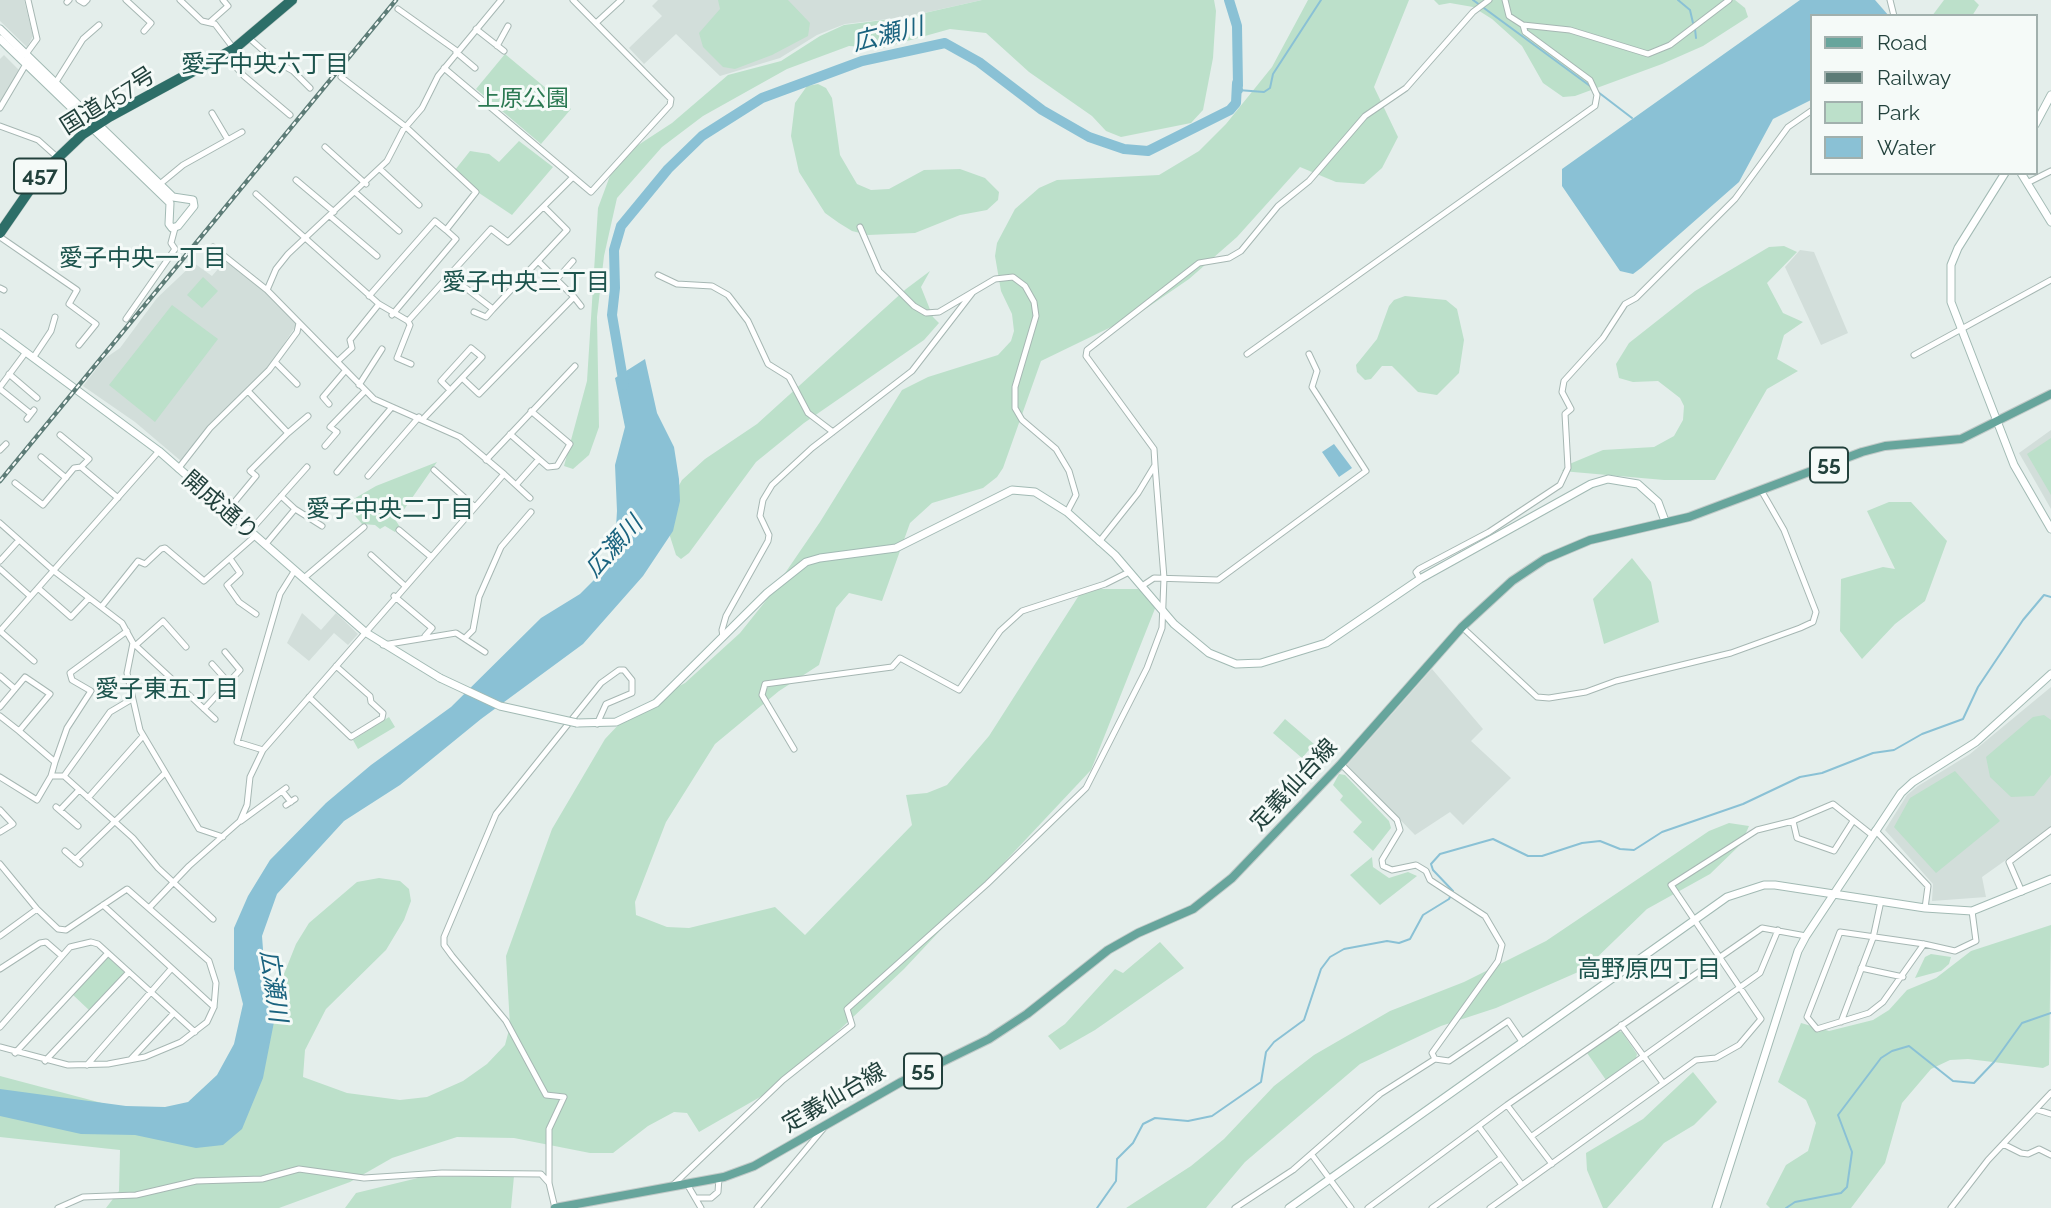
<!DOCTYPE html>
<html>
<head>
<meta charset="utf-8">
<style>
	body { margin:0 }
	#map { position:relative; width:2051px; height:1208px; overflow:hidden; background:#e4eeeb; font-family:Raleway,sans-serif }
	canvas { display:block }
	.legend { position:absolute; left:1810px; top:14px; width:228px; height:161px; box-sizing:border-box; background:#f5faf8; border:2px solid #a1b0ad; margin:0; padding:9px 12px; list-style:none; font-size:21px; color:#22413c }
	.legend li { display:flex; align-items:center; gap:14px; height:35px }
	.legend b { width:35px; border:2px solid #a1b0ad }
</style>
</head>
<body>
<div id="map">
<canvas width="2051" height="1208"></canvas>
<ul class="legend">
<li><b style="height:9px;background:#67a59c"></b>Road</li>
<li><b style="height:9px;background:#5d7c77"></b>Railway</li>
<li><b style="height:19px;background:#bce0ca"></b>Park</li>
<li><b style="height:19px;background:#8ac1d5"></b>Water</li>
</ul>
</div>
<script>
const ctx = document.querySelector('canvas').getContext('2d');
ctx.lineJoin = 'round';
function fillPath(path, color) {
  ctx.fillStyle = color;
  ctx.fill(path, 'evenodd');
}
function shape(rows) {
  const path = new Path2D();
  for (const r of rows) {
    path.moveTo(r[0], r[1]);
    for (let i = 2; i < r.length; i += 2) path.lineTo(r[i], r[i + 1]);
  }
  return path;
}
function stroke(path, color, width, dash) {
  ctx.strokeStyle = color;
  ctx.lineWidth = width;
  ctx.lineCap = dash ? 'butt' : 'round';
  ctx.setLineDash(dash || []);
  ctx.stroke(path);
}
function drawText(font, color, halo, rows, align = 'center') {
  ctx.font = font + ' Raleway,"Noto Sans JP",sans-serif';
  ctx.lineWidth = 6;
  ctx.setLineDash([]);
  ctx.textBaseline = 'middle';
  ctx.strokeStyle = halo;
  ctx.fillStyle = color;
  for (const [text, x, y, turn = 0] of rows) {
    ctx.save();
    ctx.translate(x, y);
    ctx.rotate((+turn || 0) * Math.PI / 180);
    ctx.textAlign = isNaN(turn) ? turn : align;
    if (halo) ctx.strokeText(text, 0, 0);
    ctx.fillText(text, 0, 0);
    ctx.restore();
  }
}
const built = shape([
	[0,0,24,0,33,36,27,47,0,21],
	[658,0,982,0,906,17,845,24,817,35,780,58,720,76,676,34,644,64,629,48,662,16,652,6],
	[4,55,19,70,0,104,0,59],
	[1800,250,1814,252,1848,333,1821,345,1785,267],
	[225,261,266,292,297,324,266,371,213,421,181,461,135,422,83,386,104,359,120,348,157,298,194,263,212,276],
	[2051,430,2051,509,2019,453],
	[302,613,321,630,336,613,358,634,348,645,334,633,309,661,287,643],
	[1432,669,1483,729,1471,741,1511,778,1463,825,1450,812,1415,835,1347,765],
	[2051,687,2051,828,1982,877,1986,897,1932,901,1933,884,1885,830,1907,795,1918,786,1970,754]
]);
const green = shape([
	[718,0,788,0,810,23,808,36,772,55,735,69,723,67,703,47,699,33,720,9],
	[982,0,1214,0,1216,11,1213,58,1203,110,1191,123,1121,137,1106,131,1092,116,1029,72,986,33,950,29,882,48,849,46,787,69,703,116,662,147,617,198,604,256,597,317,599,427,589,455,573,469,564,466,587,381,598,208,611,173,629,151,672,123,728,75,781,61,820,36,844,25,907,17],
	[1308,0,1409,0,1374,87,1398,137,1382,168,1364,184,1336,182,1300,167,1237,237,1189,279,1138,314,1041,361,1003,468,997,477,983,488,932,503,910,523,882,601,849,593,836,608,819,665,779,691,715,744,666,822,635,902,636,915,667,927,689,928,775,907,805,935,912,825,906,795,927,793,947,785,989,736,1083,589,1138,589,1158,601,1091,770,904,969,781,1085,699,1132,687,1113,674,1112,648,1126,613,1153,590,1153,514,1138,457,1137,392,1158,350,1182,279,1208,106,1208,119,1191,120,1150,0,1137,0,1076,132,1111,182,1112,225,1076,268,1014,296,944,309,923,357,882,379,878,400,881,409,889,411,901,404,920,386,950,326,1009,305,1050,303,1077,347,1093,400,1100,427,1097,463,1081,487,1064,505,1045,510,1026,506,956,552,829,605,739,622,721,647,703,685,683,740,633,768,598,820,522,902,390,928,377,998,355,1011,341,1014,331,1012,314,1001,291,995,256,997,243,1015,209,1039,188,1057,180,1159,175,1199,151,1226,124,1272,67],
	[1434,0,1735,0,1745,8,1748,17,1703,46,1662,64,1575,96,1563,97,1543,83,1522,46,1492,19,1473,7,1450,3,1439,5],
	[1944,0,1974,0,1979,5,1972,16,1932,16],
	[505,54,571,109,541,144,476,89],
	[818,84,826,88,832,98,840,155,857,184,871,190,889,189,924,170,960,169,985,178,999,192,998,200,987,210,960,215,915,233,868,235,852,231,839,223,825,213,799,172,791,136,795,103,807,86],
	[519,141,553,167,512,215,479,193,455,170,470,151,489,154,499,162],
	[1784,246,1797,252,1767,283,1783,313,1803,322,1784,335,1777,359,1798,371,1767,389,1715,480,1664,480,1562,471,1567,465,1603,450,1654,447,1674,436,1683,420,1684,406,1680,398,1658,381,1633,382,1619,378,1616,364,1629,343,1695,291,1769,247],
	[930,271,921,287,933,317,939,323,924,340,804,423,756,462,689,553,681,559,676,555,667,527,668,505,682,480,705,459,757,424,906,289],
	[203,277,218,291,202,308,187,295],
	[1405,296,1446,300,1457,309,1464,340,1459,373,1437,395,1418,392,1392,366,1382,366,1371,379,1365,380,1357,372,1356,365,1377,339,1389,306,1394,300],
	[172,305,218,339,155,422,109,385],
	[2051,438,2051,495,2027,454],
	[437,462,396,521,400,527,395,532,385,526,380,529,375,525,362,524,345,504,376,486],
	[1889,502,1911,502,1947,541,1925,601,1895,624,1862,659,1840,631,1841,579,1883,567,1895,569,1867,511],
	[1632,558,1651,582,1659,622,1604,644,1593,599],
	[2044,715,2051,720,2051,775,2034,796,2011,797,1990,777,1986,757,2033,717],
	[389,717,395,727,358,749,353,740],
	[1285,719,1314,744,1302,758,1273,733],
	[1955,771,2000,821,1936,873,1894,827,1910,798],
	[1339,774,1345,775,1389,821,1391,828,1373,851,1353,832,1362,822,1340,800,1343,796,1333,785],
	[1729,823,1749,826,1741,844,1710,874,1647,909,1585,969,1496,1008,1441,1026,1360,1064,1245,1162,1206,1208,1126,1208,1191,1166,1224,1139,1274,1086,1314,1055,1390,1011,1464,982,1546,941,1709,831],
	[1372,857,1373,867,1389,878,1408,872,1417,876,1380,905,1350,875],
	[2051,925,2049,1065,2043,1068,1968,1059,1950,1060,1931,1069,1902,1103,1885,1163,1851,1208,1770,1208,1766,1204,1786,1165,1808,1151,1816,1123,1806,1100,1778,1082,1801,1023,1829,1031,1873,1020,1889,1010,1907,990,1936,978,1971,951],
	[1160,942,1184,968,1095,1030,1060,1050,1048,1036,1065,1024,1115,969,1123,973],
	[1931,954,1951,957,1949,964,1941,971,1915,978,1925,957],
	[107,956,125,973,90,1011,72,994],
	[1618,1031,1622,1032,1637,1054,1636,1058,1606,1080,1587,1053],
	[1693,1072,1717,1102,1694,1125,1664,1143,1607,1208,1603,1208,1587,1170,1586,1153,1643,1119],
	[514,1176,511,1208,345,1208,356,1193,422,1177]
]);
const water = shape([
	[1800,0,1875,0,1889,16,1811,16,1811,100,1773,119,1739,182,1641,268,1633,274,1620,271,1562,186,1562,169],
	[645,359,657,413,674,447,679,479,680,501,673,531,643,576,583,644,481,719,400,785,344,821,277,894,262,936,267,1003,274,1022,263,1078,242,1129,223,1145,196,1148,135,1135,81,1134,0,1116,0,1089,126,1106,165,1107,188,1102,217,1075,234,1044,243,1004,234,969,234,928,248,896,270,860,326,803,371,765,451,707,541,618,580,594,614,560,617,511,615,465,625,427,615,378],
	[1334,444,1352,468,1339,477,1322,452]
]);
const stream = shape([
	[1473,0,1590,86],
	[1678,0,1690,10,1693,23],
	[1695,29,1696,38],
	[1238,90,1264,92,1270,88,1273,74,1321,0],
	[1598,92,1632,118],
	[1097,1208,1116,1181,1117,1159,1133,1143,1143,1124,1155,1118,1188,1121,1212,1116,1261,1082,1266,1052,1274,1042,1304,1020,1321,969,1330,957,1344,949,1387,941,1399,943,1410,939,1423,915,1449,899,1453,891,1433,870,1431,864,1440,854,1493,839,1528,856,1542,856,1582,843,1600,841,1620,849,1634,850,1662,832,1743,804,1800,777,1822,773,1873,753,1894,750,1922,734,1963,719,1978,687,2023,620,2044,595,2051,597],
	[1786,1208,1795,1202,1841,1193,1847,1187,1852,1152,1838,1115,1881,1058,1892,1051,1909,1046,1953,1081,1974,1083,1994,1062,2022,1023,2051,1013]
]);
const river = shape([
	[1229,0,1237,26,1238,86],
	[624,385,612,315,615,288,614,250,621,226,668,169,702,136,762,98,862,61,945,43,979,62,1042,110,1089,137,1124,149,1148,151,1230,110,1236,103,1237,83,1238,90]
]);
const street = shape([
	[79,0,84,3,87,0],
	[126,0,151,23,144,31],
	[180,0,202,21,215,24,234,49],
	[1505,0,1509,16,1523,25,1570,30,1648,54,1670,45,1729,0],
	[1890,0,1894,16],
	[67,2,69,0],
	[398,9,457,51],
	[211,21,228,6,223,0],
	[596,23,621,0],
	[476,29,504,51],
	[249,38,275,61,293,71,310,88],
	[497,46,508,26],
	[456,52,475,68],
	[26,54,37,39,28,0],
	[225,55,244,76,290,115],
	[444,68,591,192,670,105,671,99,573,0],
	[341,77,406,127,476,192,446,230],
	[56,82,83,39,99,25],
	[0,108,26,64],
	[212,113,228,140],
	[0,126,38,140,57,157],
	[325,147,366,184],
	[380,169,419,205],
	[296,180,334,212],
	[2027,183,2051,171],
	[160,184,183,165,242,132],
	[356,193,399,231],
	[256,194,379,304,408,321,491,229,508,242,573,177],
	[330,216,377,256],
	[860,227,879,271,914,306,926,313,939,312,995,279,1013,277,1025,286,1034,302,1036,316,1015,387,1015,408,1022,420,1056,449,1069,471,1076,495,1067,512],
	[0,237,77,290,69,304,96,324,79,345],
	[213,247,267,290],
	[658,275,677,284,712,286,728,295,748,321,768,364,789,377,808,413,833,432],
	[450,276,493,309,538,261],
	[557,279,573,261],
	[0,288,4,290],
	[369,296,435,221,446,230,456,239,392,315],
	[574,297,581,306],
	[474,312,486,317,493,309],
	[126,319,175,249,171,243,175,228],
	[408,321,410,325,397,358,411,364],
	[1247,354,1595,106,1597,95,1590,80,1525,32,1523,25],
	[1914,355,2051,280],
	[33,358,51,331,55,317],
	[338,361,352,348,350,340,379,304],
	[275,362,297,384],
	[9,374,37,398],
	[359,385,382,349],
	[0,387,26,352],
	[0,389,31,414],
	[450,390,441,381,471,348,482,357,462,378],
	[329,404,323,397,345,371],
	[27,419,34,410],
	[423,419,462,378,479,394,574,297,538,261,567,230,545,208],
	[288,433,308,416],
	[510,434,548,467,557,466,570,444,531,411],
	[60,435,89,459,81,467,118,498],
	[325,446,337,432,330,427,365,391],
	[0,450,6,444],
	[41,457,66,478],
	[486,460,575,366],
	[178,469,210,428,269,370,297,332,299,323],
	[434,470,475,507],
	[337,472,392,407],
	[504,474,530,498],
	[368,476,419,417],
	[15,483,43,505,74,468,81,467],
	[516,485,539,459],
	[281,496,295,509],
	[227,511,256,476,250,471,288,433,248,391],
	[0,523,54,571,122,623,133,643,127,673,140,730,199,829,223,837],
	[399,530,430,556],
	[250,531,307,467],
	[1099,542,1138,493,1155,465,1154,449,1086,356,1087,350,1199,263,1229,258,1241,251,1278,206,1309,181,1365,116,1406,88,1473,12,1489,0],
	[265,545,295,509,322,526],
	[371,555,404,585],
	[231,560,240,573,227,585,239,602,256,614],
	[0,561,19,540],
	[0,569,30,596],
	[295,570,280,594,237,742,263,750,504,474,460,437,374,399,267,290,276,269,288,254,387,161,403,130,422,108,438,76,501,0],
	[304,578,364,527],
	[1420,579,1416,572,1419,569,1489,532,1560,485,1568,468,1565,414,1571,409,1562,392,1564,381,1603,338,1625,304,1636,298,1735,199,1788,127,1811,111],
	[1142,586,1154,578,1218,580,1366,471,1312,387,1317,371,1309,354],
	[38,588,71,617,89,598],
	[394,596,432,628,425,636],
	[102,606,138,561,145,564,161,549,165,548,204,581,255,536],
	[1462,627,1537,697,1549,698,1586,692,1616,681,1731,653,1800,628,1813,622,1816,612,1784,530,1761,490],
	[0,631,159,451],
	[0,631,34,661],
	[723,637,722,630,726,616,768,541,769,535,760,516,763,500,772,485,812,448,912,371,973,292],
	[465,638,473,630,479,597,501,547,531,512],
	[133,643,215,719],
	[136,645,163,621,186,647],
	[383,645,456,633,485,652],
	[212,664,229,683],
	[0,676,15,689],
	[309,697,351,737,382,718,383,713,371,702,370,696,336,666],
	[0,707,25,677,50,694,19,731,0,716],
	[204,709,240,670,225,652],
	[19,731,55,762,51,776],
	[794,749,762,695,765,684,892,667,900,658,959,690,1000,631,1022,611,1105,584,1129,572],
	[55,762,67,728,91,691,72,680,70,673,127,631],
	[1341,764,1397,820,1400,830,1382,860,1383,866,1392,870,1416,865,1426,871,1430,880,1485,916,1502,945,1498,961,1432,1053,1435,1059],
	[64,776,133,838,158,868,213,919],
	[0,777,37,800,51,776,64,776,110,712,132,699],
	[282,791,291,802],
	[88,798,143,736],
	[286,805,295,799],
	[56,807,78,826],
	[0,810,13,824,0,832],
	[60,810,79,790],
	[241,821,286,788],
	[1793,821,1797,838,1834,851,1853,821],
	[1875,830,1928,886,1925,908],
	[65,851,80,864],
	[75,860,165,773],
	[0,864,37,909,58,929,66,930,127,889,209,961,216,983,214,1007,207,1022,181,1042,145,1057,108,1064,68,1065,0,1047],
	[2022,892,2009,862,2051,830],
	[103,905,214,1007],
	[149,908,189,866,240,821,247,805,250,777,263,750],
	[0,936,37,909],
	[1924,944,1883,1002,1869,1013,1817,1029,1807,1017,1840,932,1924,944,1955,951,1976,941,1972,911],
	[1861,968,1903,977],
	[0,969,40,943,46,942,62,956],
	[1841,1022,1873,938,1881,901],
	[1621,1025,1663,1083],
	[0,1027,70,947,91,942,98,944,195,1032],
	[15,1053,108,953],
	[131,1059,174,1013],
	[45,1061,129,972],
	[87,1065,171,969],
	[1507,1105,1552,1164],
	[2038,1110,2051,1114],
	[1479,1127,1522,1185],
	[1532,1136,1760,973,1778,930],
	[2003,1144,2021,1153,2028,1154,2039,1149,2051,1155],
	[1312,1155,1351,1208],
	[687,1184,701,1208],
	[672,1186,783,1080,852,1025,847,1009,987,884,1086,788,1147,668,1162,628,1164,578,1155,465],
	[696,1198,711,1198,718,1192,719,1178],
	[58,1208,83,1197,136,1195,196,1181,262,1179,299,1169,364,1178,442,1173,541,1174,549,1183],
	[555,1208,549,1183,549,1129,564,1097,546,1095,506,1021,452,956,444,945,444,937,496,814,601,683,619,670,624,670,632,680,632,693,606,704,597,724],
	[757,1208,823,1129],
	[1235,1208,1293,1170,1380,1094,1435,1059,1449,1061,1508,1021,1523,1043],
	[1368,1208,1507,1105,1762,928,1806,936],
	[1432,1208,1501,1158],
	[1490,1208,1696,1060,1716,1058,1739,1045,1761,1019,1671,885,1757,830,1793,821,1833,804,1872,835],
	[1951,1208,1988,1160,2051,1093]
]);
const secondary = shape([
	[0,29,173,197,193,200,194,206,178,226,172,228,169,224,170,203,0,39],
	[2035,125,2051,95],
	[2005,173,1958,248,1951,265,1951,302,2014,465,2051,529],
	[2021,173,2051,222],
	[0,333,159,451,365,632,440,678],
	[577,723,616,722,656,703,767,593,806,562,820,558,896,548,1012,490,1035,492,1067,512,1115,555,1174,624,1209,653,1236,664,1261,663,1326,643,1420,579,1591,484,1608,479,1638,484,1658,502,1665,521],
	[1289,1208,1727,897,1764,885,1775,885,1925,908,1972,911,2051,879],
	[1716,1208,1798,951,1806,936,1901,793,1913,782,1976,742,2051,674]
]);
const primary = shape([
	[555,1208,724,1177,754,1166,901,1082,989,1039,1027,1014,1108,950,1138,933,1193,909,1232,878,1341,764,1462,627,1512,581,1545,559,1590,540,1689,517,1862,452,1885,446,1961,439,2051,394]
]);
const highway = shape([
	[0,233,40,175,83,134,109,117,234,49,292,0]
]);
const rail = shape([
	[0,481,396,0]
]);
const secondaryBridge = shape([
	[440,678,500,706,577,723]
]);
const shields = [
	[40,176,52],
	[1829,465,38],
	[923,1071,38]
];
const shieldNames = [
	["457",40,176],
	["55",1829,465],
	["55",923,1071]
];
const parkNames = [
	["上原公園",523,99]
];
const streetNames = [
	["国道457号",108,101,-32],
	["開成通り",220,506,41],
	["定義仙台線",1294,785,-47],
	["定義仙台線",834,1098,-30]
];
const waterNames = [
	["広瀬川",888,35,-14],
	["広瀬川",614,547,-48],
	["広瀬川",273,986,82]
];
const neighbourhoodNames = [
	["愛子中央六丁目",265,65],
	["愛子中央一丁目",143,259],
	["愛子中央三丁目",526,283],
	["愛子中央二丁目",390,510],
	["愛子東五丁目",167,690],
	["高野原四丁目",1649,970]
];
fillPath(built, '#d2deda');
fillPath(green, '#bce0ca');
fillPath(water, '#8ac1d5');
stroke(stream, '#8ac1d5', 2);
stroke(river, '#8ac1d5', 10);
stroke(street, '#a6b7b3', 7);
stroke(secondary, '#a2bab4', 9);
stroke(primary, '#c1cac8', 10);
stroke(highway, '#c1cac8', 11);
stroke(street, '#fff', 5);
stroke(secondary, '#fff', 7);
stroke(primary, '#67a59c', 8);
stroke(highway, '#2d6e68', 10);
stroke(rail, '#5d7c77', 4.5);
stroke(rail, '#f5faf8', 2, [5]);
stroke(secondaryBridge, '#a2bab4', 9, []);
stroke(secondaryBridge, '#fff', 7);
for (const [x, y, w] of shields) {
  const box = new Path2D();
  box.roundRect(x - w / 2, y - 17.5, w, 35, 5);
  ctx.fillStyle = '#f5faf8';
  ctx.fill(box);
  stroke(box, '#22413c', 2);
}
drawText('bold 21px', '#22413c', null, shieldNames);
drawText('23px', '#2b7952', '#f5faf8', parkNames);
drawText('23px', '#22413c', '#f5faf8', streetNames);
drawText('italic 24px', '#1a637f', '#f5faf8', waterNames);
drawText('24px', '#1d544d', '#f5faf8', neighbourhoodNames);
</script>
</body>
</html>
